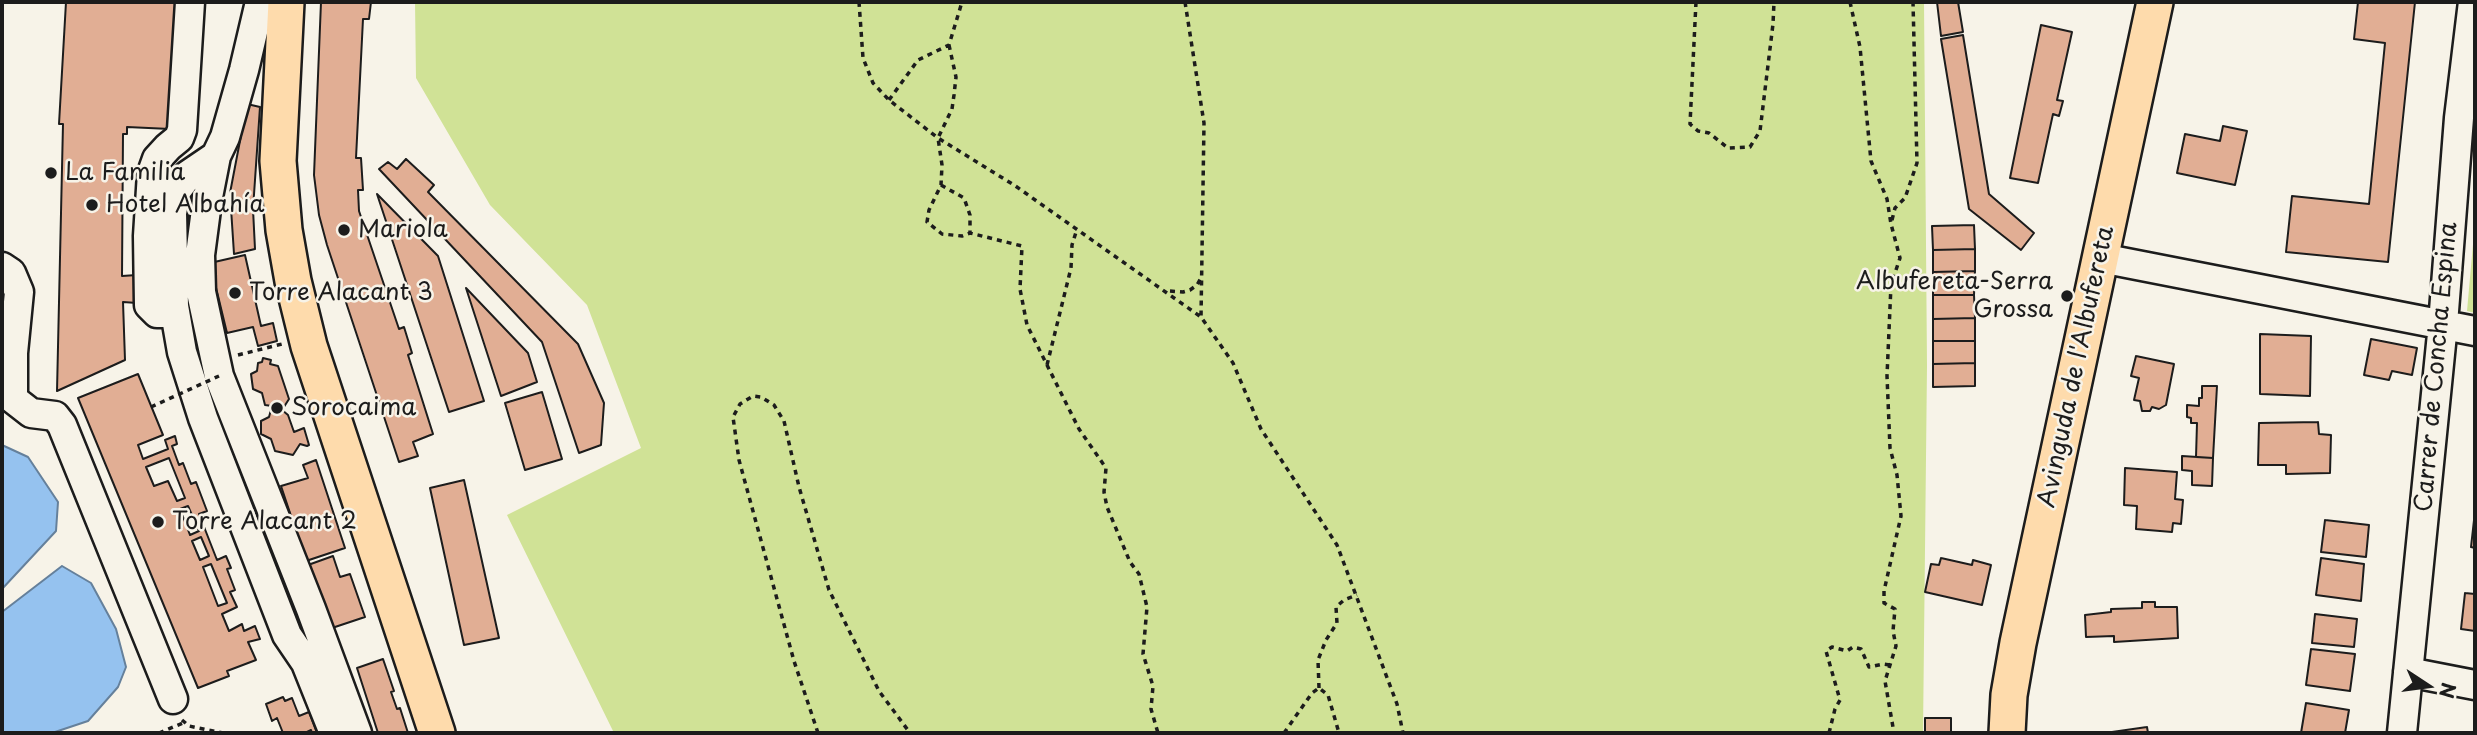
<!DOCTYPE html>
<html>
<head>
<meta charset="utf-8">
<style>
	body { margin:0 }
	#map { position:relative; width:2477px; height:735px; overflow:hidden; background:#f7f3e8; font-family:"Playpen Sans",sans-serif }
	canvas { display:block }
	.frame { position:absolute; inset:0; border:4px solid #1c1c1c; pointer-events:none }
	.north { position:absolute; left:2393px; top:651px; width:70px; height:70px; -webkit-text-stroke:5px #f7f3e8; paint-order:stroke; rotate:103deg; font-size:19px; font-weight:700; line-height:28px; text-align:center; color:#1c1c1c }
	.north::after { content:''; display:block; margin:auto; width:24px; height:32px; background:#1c1c1c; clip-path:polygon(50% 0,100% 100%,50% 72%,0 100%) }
</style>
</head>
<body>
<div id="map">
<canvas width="2477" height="735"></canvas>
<div class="frame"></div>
<div class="north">N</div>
</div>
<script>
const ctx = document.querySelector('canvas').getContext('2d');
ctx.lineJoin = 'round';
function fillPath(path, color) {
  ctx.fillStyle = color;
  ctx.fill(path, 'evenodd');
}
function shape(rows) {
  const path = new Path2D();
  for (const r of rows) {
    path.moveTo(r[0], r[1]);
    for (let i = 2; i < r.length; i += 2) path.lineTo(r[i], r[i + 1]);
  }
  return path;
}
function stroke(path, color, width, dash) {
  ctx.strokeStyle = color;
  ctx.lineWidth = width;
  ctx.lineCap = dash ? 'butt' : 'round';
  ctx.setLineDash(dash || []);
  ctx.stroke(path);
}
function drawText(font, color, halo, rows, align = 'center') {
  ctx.font = font + ' "Playpen Sans",sans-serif';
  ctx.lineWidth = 5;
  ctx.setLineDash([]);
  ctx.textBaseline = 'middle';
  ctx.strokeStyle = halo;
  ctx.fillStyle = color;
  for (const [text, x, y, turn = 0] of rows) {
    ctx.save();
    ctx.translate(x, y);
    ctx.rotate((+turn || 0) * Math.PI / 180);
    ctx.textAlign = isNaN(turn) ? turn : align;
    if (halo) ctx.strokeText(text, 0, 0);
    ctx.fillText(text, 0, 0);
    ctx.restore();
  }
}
const green = shape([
	[415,2,1924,2,1927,366,1923,733,614,733,507,515,641,448,587,305,490,205,416,78],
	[2475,222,2475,313,2467,311]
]);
const water = shape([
	[2,445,28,457,58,502,56,531,2,589,2,445],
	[62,566,91,583,116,629,126,667,118,687,88,721,52,733,2,733,2,612,62,566]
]);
const building = shape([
	[66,2,185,2,170,129,127,127,127,134,123,134,122,276,137,275,137,303,123,302,125,360,57,391,63,124,59,124,66,2],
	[321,2,371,2,369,19,363,19,356,158,361,158,363,190,358,190,359,211,399,329,404,327,412,353,408,355,433,434,413,442,418,456,399,462,327,245,319,215,314,175,321,2],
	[1937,2,1958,2,1963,32,1941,36,1937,2],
	[2358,2,2415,2,2388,262,2286,252,2292,196,2369,204,2385,43,2354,39,2358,2],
	[2041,25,2072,32,2057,100,2063,101,2059,116,2053,114,2038,183,2010,178,2041,25],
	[1963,35,1989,194,2034,233,2021,250,1969,209,1941,39,1963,35],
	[247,104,260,107,253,209,255,249,234,254,230,193,247,104],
	[2223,126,2247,131,2235,185,2177,173,2185,134,2220,141,2223,126],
	[406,159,434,185,428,192,578,344,604,403,601,445,579,453,542,342,379,169,388,162,397,169,406,159],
	[377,194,438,256,484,401,449,412,377,194],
	[1974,225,1975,249,1933,250,1932,226,1974,225],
	[1975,249,1975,271,1933,272,1933,250,1975,249],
	[245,255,261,326,273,323,277,341,258,346,253,327,227,333,210,263,245,255],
	[1975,271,1974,295,1933,295,1933,272,1975,271],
	[466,288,528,353,537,382,501,396,466,288],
	[1933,295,1974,295,1975,318,1933,319,1933,295],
	[1975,318,1975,341,1933,341,1933,319,1975,318],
	[2260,334,2311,336,2310,396,2260,394,2260,334],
	[2371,339,2417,348,2412,375,2392,371,2389,380,2364,375,2371,339],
	[1933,341,1975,341,1975,363,1933,364,1933,341],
	[2136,356,2174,364,2166,405,2159,409,2152,407,2150,411,2142,411,2140,401,2134,400,2139,378,2131,376,2136,356],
	[263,358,271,360,270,364,278,366,289,399,282,410,288,415,294,432,304,428,309,445,307,446,300,444,293,455,275,451,271,439,261,434,261,421,269,417,272,406,265,405,262,393,253,389,251,374,257,371,258,363,262,362,263,358],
	[1975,363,1975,386,1933,387,1933,364,1975,363],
	[138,374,163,435,138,445,143,459,168,449,165,440,175,436,177,444,172,446,179,465,183,463,191,484,196,482,207,511,199,514,217,560,226,556,231,568,227,569,235,590,230,592,237,607,222,614,229,631,242,624,244,631,255,626,260,639,248,642,256,660,227,671,229,676,198,688,78,398,138,374],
	[169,458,185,498,177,501,168,481,154,486,146,467,169,458],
	[188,506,199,531,190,535,180,509,188,506],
	[201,537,209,556,200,560,192,541,201,537],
	[211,564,227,603,218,606,203,567,211,564],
	[2202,386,2217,386,2213,458,2196,457,2197,423,2191,423,2191,418,2187,417,2187,405,2199,406,2199,398,2202,398,2202,386],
	[542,392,562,459,525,470,505,403,542,392],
	[2318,422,2319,434,2331,435,2330,473,2286,474,2286,465,2258,465,2259,423,2318,422],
	[2182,456,2213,458,2212,486,2192,485,2192,471,2182,470,2182,456],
	[316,460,345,548,306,561,281,486,308,478,303,465,316,460],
	[2125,468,2177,472,2175,499,2183,500,2181,524,2173,523,2172,532,2136,529,2137,506,2124,505,2125,468],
	[464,480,499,638,464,645,430,488,464,480],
	[2475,511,2475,548,2471,547,2475,511],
	[2325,520,2369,525,2366,557,2321,552,2325,520],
	[333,556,340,577,350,574,365,617,329,629,308,565,333,556],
	[1941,558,1972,565,1973,560,1991,565,1982,605,1925,592,1931,564,1939,565,1941,558],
	[2321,558,2364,564,2361,601,2316,595,2321,558],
	[2465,593,2475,594,2475,631,2461,629,2465,593],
	[2142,602,2155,602,2155,607,2177,607,2178,638,2114,642,2114,636,2086,637,2085,615,2111,612,2111,609,2142,608,2142,602],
	[2315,614,2357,619,2354,647,2312,643,2315,614],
	[2311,649,2355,654,2350,691,2306,685,2311,649],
	[383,659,394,691,391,692,397,709,400,708,408,733,378,733,357,668,383,659],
	[283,697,285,701,292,698,299,716,309,712,317,733,312,733,311,730,305,733,283,733,277,718,272,721,266,704,283,697],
	[2306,703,2349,710,2345,733,2301,733,2306,703],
	[1925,718,1951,718,1951,733,1925,733,1925,718],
	[2147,727,2148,733,2105,733,2147,727]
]);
const path = shape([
	[859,2,863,58,873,83,889,100,938,138,1014,185,1201,317,1233,363,1261,429,1337,545,1397,704,1403,733],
	[1185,2,1204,123,1201,317],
	[1696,2,1690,124,1698,131,1709,133,1728,148,1750,147,1760,131,1773,24,1774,2],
	[1850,2,1860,47,1871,161,1887,199,1891,224,1900,258,1891,285,1887,376,1890,448,1897,475,1901,516,1884,591,1884,603,1895,609,1893,631,1896,646,1885,681,1894,733],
	[949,45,956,77,954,95,952,109,938,138,942,165,941,185,929,210,927,222,942,234,962,236,970,233,1022,246,1020,289,1027,325,1079,429,1106,468,1104,492,1107,507,1130,562,1139,574,1147,607,1143,654,1153,686,1151,709,1158,733],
	[889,100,918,60,949,45,962,2],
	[941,185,964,198,970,215,970,233],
	[1892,220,1895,208,1905,198,1917,163,1913,2],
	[1170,291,1183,292,1190,290,1197,285,1201,278],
	[238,355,282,344],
	[1047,365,1071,268,1072,245,1077,229],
	[1319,688,1318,660,1326,640,1337,623,1336,607,1344,600,1357,595],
	[182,720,189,726,223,733],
	[159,733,183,723],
	[818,733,794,661,739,460,733,417,740,404,753,396,761,397,774,405,784,421,799,487,829,590,879,691,910,733],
	[1284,733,1312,693,1319,688,1328,695,1339,733],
	[1829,733,1835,709,1840,700,1826,651,1832,647,1847,651,1853,647,1861,649,1869,667,1883,664,1890,665]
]);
const minor = shape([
	[260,2,244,70,225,137,216,156,188,175,176,191,172,213,174,306,182,352,203,418,287,635,306,663,334,733],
	[216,156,207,202,200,255,201,292,219,376,311,609,357,733],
	[2101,258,2475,331],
	[2,267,11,273,19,292,13,353,13,399,31,413,55,416,62,425,173,699],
	[174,306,166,313,157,313,149,305,148,236,152,173,157,159,168,147,179,138,182,130,190,2],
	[2408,672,2475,685],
	[2402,733,2443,324,2459,118,2473,2]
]);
const major = shape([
	[286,2,278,161,284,230,293,281,309,346,437,733],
	[2007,733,2009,695,2018,643,2155,2]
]);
const pathBridge = shape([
	[151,407,219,376]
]);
const markers = [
	[51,173,7,"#1c1c1c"],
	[92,205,7,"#1c1c1c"],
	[344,230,7,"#1c1c1c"],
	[235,293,7,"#1c1c1c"],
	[2067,296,7,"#1c1c1c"],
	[277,408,7,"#1c1c1c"],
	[158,522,7,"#1c1c1c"]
];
const poiNames = [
	["La Familia",65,173],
	["Hotel Albahía",106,205],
	["Mariola",358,230],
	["Albufereta-Serra",2053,282,"right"],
	["Grossa",2053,310,"right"],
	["Torre Alacant 3",249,293],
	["Sorocaima",291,408],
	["Torre Alacant 2",172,522]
];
const streetNames = [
	["Avinguda de l'Albufereta",2077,367,-78],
	["Carrer de Concha Espina",2437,367,-85]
];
fillPath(green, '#d0e296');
fillPath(water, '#95c2ef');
stroke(water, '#65809b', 2);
fillPath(building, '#e1ae94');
stroke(building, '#1c1c1c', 2);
stroke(minor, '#1c1c1c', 33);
stroke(major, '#1c1c1c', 40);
stroke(path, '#1c1c1c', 3.5, [5, 5]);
stroke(minor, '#f7f3e8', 28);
stroke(major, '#fedbac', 35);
stroke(pathBridge, '#1c1c1c', 3.5, [5, 5]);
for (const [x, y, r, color] of markers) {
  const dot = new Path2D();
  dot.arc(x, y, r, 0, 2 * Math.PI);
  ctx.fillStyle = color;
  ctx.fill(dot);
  stroke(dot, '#f7f3e8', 2.5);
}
drawText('24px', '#1c1c1c', '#f7f3e8', poiNames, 'left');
drawText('24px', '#1c1c1c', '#f7f3e8', streetNames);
</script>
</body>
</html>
